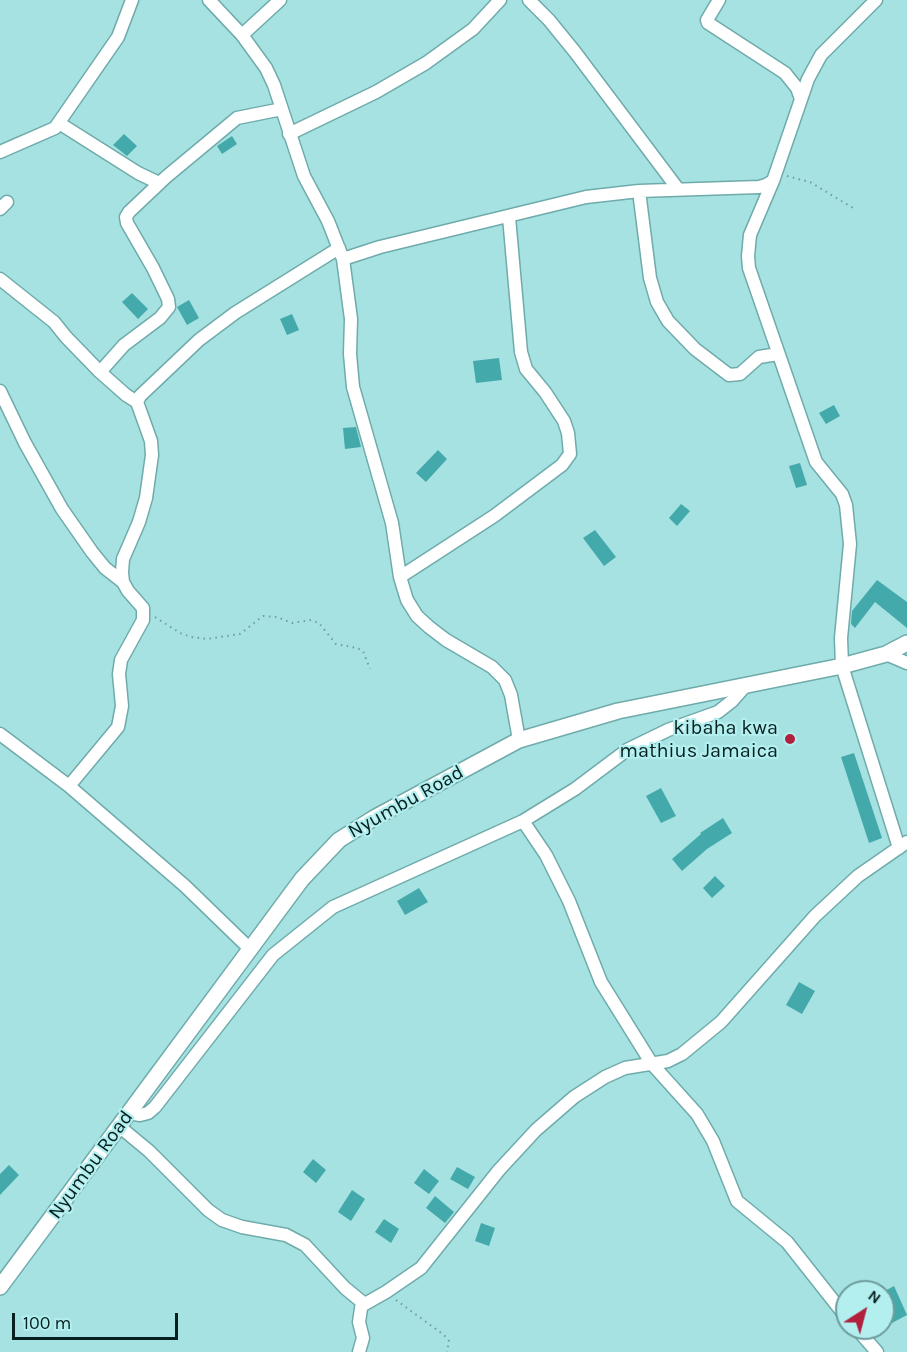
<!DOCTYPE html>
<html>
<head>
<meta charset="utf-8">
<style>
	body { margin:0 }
	#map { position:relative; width:907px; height:1352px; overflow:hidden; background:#a6e2e2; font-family:Karla,sans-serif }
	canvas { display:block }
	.north { position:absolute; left:835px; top:1280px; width:60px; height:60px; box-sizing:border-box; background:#b3efef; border:2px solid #6e9c9c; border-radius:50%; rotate:36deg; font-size:16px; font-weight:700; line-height:24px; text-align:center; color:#061f1f }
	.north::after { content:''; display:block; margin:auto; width:21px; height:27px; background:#b2203e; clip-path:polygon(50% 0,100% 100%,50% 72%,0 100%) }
	.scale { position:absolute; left:12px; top:1313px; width:166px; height:27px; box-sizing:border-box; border:3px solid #061f1f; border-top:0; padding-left:8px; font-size:18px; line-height:21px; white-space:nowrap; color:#061f1f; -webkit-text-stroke:4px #b3efef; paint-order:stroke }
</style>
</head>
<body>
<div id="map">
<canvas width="907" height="1352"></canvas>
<div class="north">N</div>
<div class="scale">100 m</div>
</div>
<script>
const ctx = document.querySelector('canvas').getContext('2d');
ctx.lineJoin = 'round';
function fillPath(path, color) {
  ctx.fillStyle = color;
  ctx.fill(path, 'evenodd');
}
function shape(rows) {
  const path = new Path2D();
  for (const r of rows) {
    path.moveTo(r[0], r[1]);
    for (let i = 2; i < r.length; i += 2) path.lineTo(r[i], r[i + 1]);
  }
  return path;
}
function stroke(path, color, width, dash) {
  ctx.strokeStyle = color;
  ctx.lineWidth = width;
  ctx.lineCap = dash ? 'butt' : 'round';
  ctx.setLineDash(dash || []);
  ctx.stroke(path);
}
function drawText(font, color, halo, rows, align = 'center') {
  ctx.font = font + ' Karla,sans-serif';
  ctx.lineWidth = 4.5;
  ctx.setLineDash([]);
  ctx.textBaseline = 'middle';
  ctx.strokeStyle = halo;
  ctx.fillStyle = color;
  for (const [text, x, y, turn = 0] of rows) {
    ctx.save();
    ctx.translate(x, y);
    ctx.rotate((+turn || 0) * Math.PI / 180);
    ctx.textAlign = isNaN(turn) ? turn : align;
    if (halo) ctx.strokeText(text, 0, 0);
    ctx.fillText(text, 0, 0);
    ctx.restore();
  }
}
const building = shape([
	[124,134,137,146,127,156,113,145],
	[232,136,237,144,222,154,217,146],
	[132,293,148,309,138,319,122,302],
	[189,300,199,318,187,325,177,307],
	[292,314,299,330,287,335,280,319],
	[499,358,502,380,476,383,473,361],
	[834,405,840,416,826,424,819,413],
	[356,427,361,447,345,449,343,428],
	[438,450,447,459,426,482,416,473],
	[800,463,807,485,796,488,789,466],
	[681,504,690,511,677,526,669,518],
	[595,530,616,557,604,566,583,538],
	[877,580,907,602,907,628,875,602,855,628,851,624,852,611],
	[854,753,882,838,869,843,841,757],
	[661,788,676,816,661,823,646,796],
	[723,818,732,833,707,849,682,871,672,859,701,834,700,833],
	[715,876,725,886,712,898,703,888],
	[419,888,428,902,405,915,397,901],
	[799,982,815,991,802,1014,786,1005],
	[313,1159,326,1170,316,1183,303,1172],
	[9,1165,19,1175,0,1195,0,1174],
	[457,1167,475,1177,468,1189,450,1179],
	[424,1169,439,1181,429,1194,414,1183],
	[352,1190,365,1199,351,1221,338,1212],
	[435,1196,454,1212,445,1223,426,1208],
	[384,1219,399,1229,391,1243,375,1232],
	[481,1223,495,1228,489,1246,475,1241],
	[894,1286,907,1315,892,1323,883,1305,883,1292]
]);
const path = shape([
	[787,176,810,182,853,208],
	[155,617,180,633,191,637,207,639,240,634,263,616,277,617,292,623,311,620,319,623,336,644,357,648,363,651,370,669],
	[396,1300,444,1335,449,1341,447,1352]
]);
const minor = shape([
	[209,0,242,35,266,68,274,85,304,176,328,221,343,259,351,319,350,354,353,387,392,523,400,577,407,600,417,616,429,627,446,640,492,667,505,680,511,695,519,740],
	[529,0,549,20,575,52,678,189],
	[719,0,707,20,708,23,785,73,797,88,801,99],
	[242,35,280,0],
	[59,123,138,173,159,183],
	[289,134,376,92,426,63,473,29,500,0],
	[0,152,55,128,118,37,132,0],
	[773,181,750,235,748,256,749,268,816,462,842,494,846,505,850,544,841,638,842,666,899,848],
	[639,191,650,278,657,302,668,321,695,349,729,375,740,374,759,357,778,354],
	[0,209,7,202],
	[343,259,380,247,586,197,639,191,759,187,766,185,773,181,808,79,821,55,876,0],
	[0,279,54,322,66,337,100,372,126,395,137,402],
	[100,372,124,345,160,318,169,307,168,299,153,268,127,223,126,217,129,212,166,177,237,118,282,109],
	[0,391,25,443,62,509,92,552,105,568,123,582],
	[400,577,494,516,562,465,570,454,568,433,564,421,545,392,526,369,521,352,509,217],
	[886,654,907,663],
	[0,734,69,786,185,886,250,949],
	[69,786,118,727,122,706,119,674,121,660,143,620,143,608,128,591,123,582,122,572,123,559,139,522,146,498,152,455,151,441,137,402,140,396,199,340,235,313,339,248],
	[523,821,546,855,569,901,601,982,652,1064,697,1114,713,1141,737,1201,787,1242,847,1318],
	[129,1113,140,1115,148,1113,155,1107,273,955,333,907,523,821,575,789,627,750,668,730,718,712,732,701,747,684],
	[120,1127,149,1151,208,1210,222,1220,242,1227,286,1235,305,1245,345,1288,362,1302,359,1322,363,1338,359,1352],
	[363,1305,386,1292,421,1268,499,1170,536,1130,574,1097,605,1077,625,1068,668,1061,682,1054,721,1022,815,916,858,876,907,842],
	[856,1328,877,1352]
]);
const tertiary = shape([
	[0,1287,302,879,339,840,374,818,519,740,618,711,842,666,886,654,907,643]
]);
const markers = [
	[790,739,6,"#b2203e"]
];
const poiNames = [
	["kibaha kwa",778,728],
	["mathius Jamaica",778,751]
];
const streetNames = [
	["Nyumbu Road",406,802,-29],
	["Nyumbu Road",91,1165,-54]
];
fillPath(building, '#43a9aa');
stroke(minor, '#70abab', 15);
stroke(tertiary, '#70abab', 18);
stroke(path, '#6d9d9d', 2, [1.5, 4.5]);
stroke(minor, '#fff', 12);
stroke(tertiary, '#fff', 15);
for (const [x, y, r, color] of markers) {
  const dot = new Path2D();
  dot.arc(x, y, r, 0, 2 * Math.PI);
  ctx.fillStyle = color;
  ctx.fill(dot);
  stroke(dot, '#b3efef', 2);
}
drawText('20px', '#061f1f', '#b3efef', poiNames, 'right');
drawText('20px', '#061f1f', '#b3efef', streetNames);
</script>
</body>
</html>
